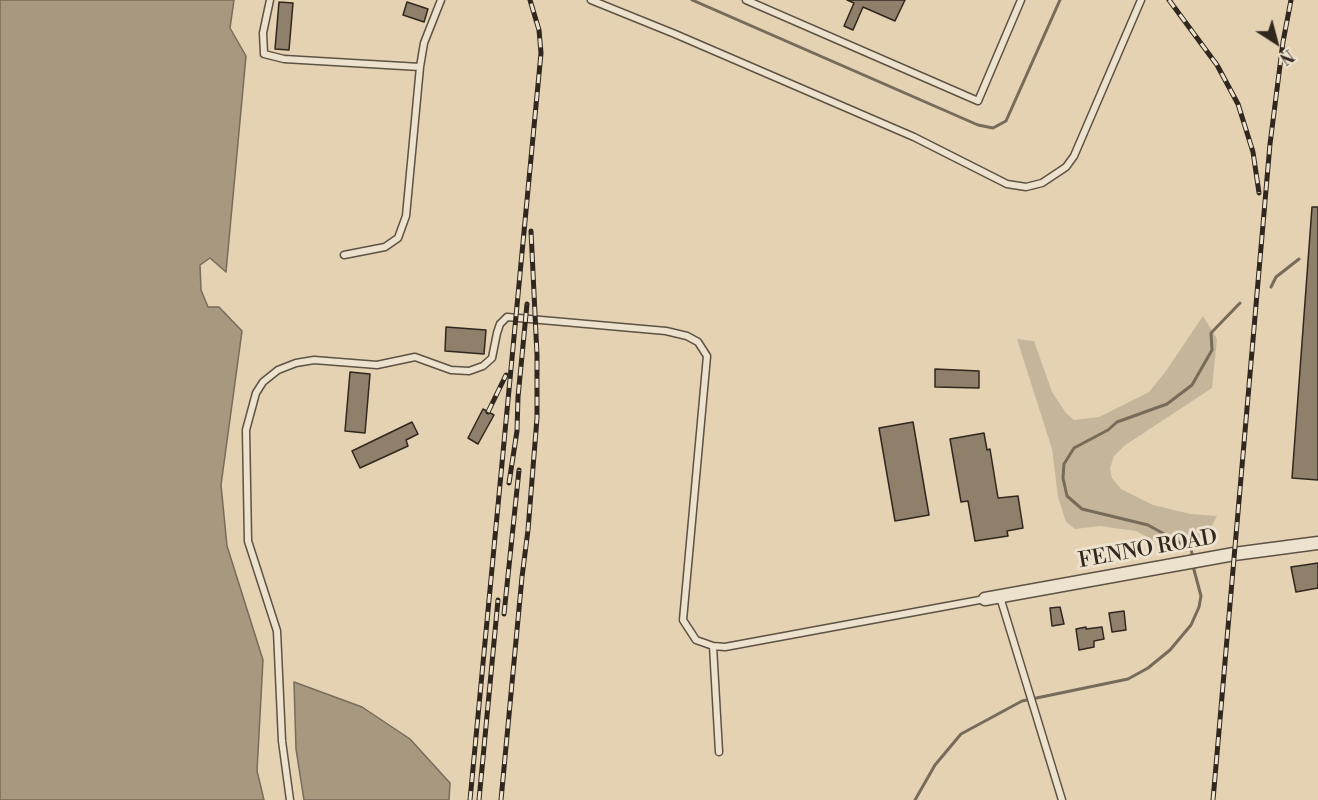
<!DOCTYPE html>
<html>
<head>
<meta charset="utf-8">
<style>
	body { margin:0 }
	#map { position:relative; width:1318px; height:800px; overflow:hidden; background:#e4d2b3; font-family:"Libre Bodoni",serif }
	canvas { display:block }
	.north { position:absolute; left:1246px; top:12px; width:60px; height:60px; -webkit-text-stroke:4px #ede2ce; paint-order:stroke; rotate:144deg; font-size:16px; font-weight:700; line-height:24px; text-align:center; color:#30271e }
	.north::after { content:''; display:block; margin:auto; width:21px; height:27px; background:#30271e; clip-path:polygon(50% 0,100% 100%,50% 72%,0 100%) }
</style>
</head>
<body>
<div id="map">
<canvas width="1318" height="800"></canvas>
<div class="north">N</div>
</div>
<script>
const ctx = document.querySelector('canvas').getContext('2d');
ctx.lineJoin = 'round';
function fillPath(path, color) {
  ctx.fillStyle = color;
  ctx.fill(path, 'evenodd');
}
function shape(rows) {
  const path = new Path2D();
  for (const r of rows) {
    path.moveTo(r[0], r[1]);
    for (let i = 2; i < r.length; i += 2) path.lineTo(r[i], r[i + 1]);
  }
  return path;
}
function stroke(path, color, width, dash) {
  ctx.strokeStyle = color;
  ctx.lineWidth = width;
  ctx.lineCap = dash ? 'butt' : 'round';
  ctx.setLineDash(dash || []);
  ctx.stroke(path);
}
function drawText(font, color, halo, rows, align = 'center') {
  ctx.font = font + ' "Libre Bodoni",serif';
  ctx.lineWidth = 6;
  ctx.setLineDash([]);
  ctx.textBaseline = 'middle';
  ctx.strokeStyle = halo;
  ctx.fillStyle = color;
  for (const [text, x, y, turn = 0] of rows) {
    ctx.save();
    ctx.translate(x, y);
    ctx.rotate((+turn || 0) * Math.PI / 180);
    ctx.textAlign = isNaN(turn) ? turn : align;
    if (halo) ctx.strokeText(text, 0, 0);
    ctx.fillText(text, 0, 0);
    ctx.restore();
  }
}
const green = shape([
	[1203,316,1217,339,1212,388,1124,446,1114,456,1110,468,1112,478,1121,489,1153,505,1191,514,1217,516,1202,544,1171,550,1136,531,1100,526,1075,529,1066,522,1058,497,1052,449,1017,339,1034,341,1052,392,1066,413,1074,420,1099,417,1149,392,1166,371]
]);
const water = shape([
	[0,0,234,0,230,28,246,56,226,272,210,258,200,265,201,290,208,307,219,307,242,331,221,485,227,546,263,660,257,771,264,800,0,800,0,0],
	[294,682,362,707,410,739,450,783,449,800,304,800,296,749,294,682]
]);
const stream = shape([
	[692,0,978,125,993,128,1006,121,1060,0],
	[1271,287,1276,277,1299,259],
	[1193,559,1191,549,1148,525,1082,509,1067,496,1063,478,1064,464,1074,448,1108,430,1117,422,1167,404,1192,385,1212,350,1211,333,1240,303],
	[915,800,935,765,961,734,1022,701,1128,679,1148,668,1170,650,1191,625,1199,607,1201,596,1193,566]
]);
const building = shape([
	[847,0,905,0,895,21,863,7,853,30,844,26,854,3,847,0],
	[279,2,293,3,289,50,275,49,279,2],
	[407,2,428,9,424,22,403,15,407,2],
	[1312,207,1318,207,1318,480,1292,478,1312,207],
	[446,327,486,330,484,354,445,351,446,327],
	[935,369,979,371,979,388,935,387,935,369],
	[350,372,370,374,365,433,345,431,350,372],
	[483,409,494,415,478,444,468,438,483,409],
	[412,422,418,434,406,440,408,446,360,468,352,451,412,422],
	[913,422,929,515,895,521,879,428,913,422],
	[984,433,987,450,990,449,998,498,1018,496,1023,528,1007,531,1008,536,975,541,968,501,961,502,950,439,984,433],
	[1318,563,1318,588,1296,592,1291,567,1318,563],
	[1060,607,1064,624,1052,626,1050,608,1060,607],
	[1124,611,1126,630,1112,632,1109,613,1124,611],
	[1086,627,1086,629,1102,627,1104,639,1094,641,1094,647,1079,650,1076,629,1086,627]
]);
const service = shape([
	[270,0,263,33,264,54,284,59,420,67],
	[591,0,675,34,914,137,1007,184,1026,187,1042,183,1066,167,1074,156,1141,0],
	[746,0,978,101,1021,0],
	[344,255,385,247,398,238,406,216,420,67,424,43,441,0],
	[1000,597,1062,800],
	[713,646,719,752],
	[290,800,282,741,277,631,248,541,246,430,256,393,263,382,278,370,296,363,314,360,377,365,415,357,451,370,469,371,483,366,492,358,497,333,500,324,507,317,666,331,687,336,698,342,707,356,683,620,696,640,713,646,725,647,985,599]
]);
const minor = shape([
	[985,599,1234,554,1318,543]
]);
const rail = shape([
	[1169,0,1217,65,1238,104,1253,152,1259,193],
	[488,412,506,375],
	[509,483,517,431,518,397,527,304],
	[504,614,519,470],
	[470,800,541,53,539,30,530,0],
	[479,800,498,600],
	[501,800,522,577,528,530,537,418,537,355,531,231],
	[1213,800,1270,144,1283,42,1291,0]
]);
const streetNames = [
	["FENNO ROAD",1148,550,-10]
];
fillPath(green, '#c5b59a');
fillPath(water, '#a79880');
stroke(water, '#776b59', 1.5);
stroke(stream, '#776b59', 3);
fillPath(building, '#8e806b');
stroke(building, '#30271e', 1.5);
stroke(service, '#5d5243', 9);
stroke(minor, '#5d5243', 15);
stroke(service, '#ede2ce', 6);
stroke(minor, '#ede2ce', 12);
stroke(rail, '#30271e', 5);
stroke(rail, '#ede2ce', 3, [9]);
drawText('21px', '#30271e', '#ede2ce', streetNames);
</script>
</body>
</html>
